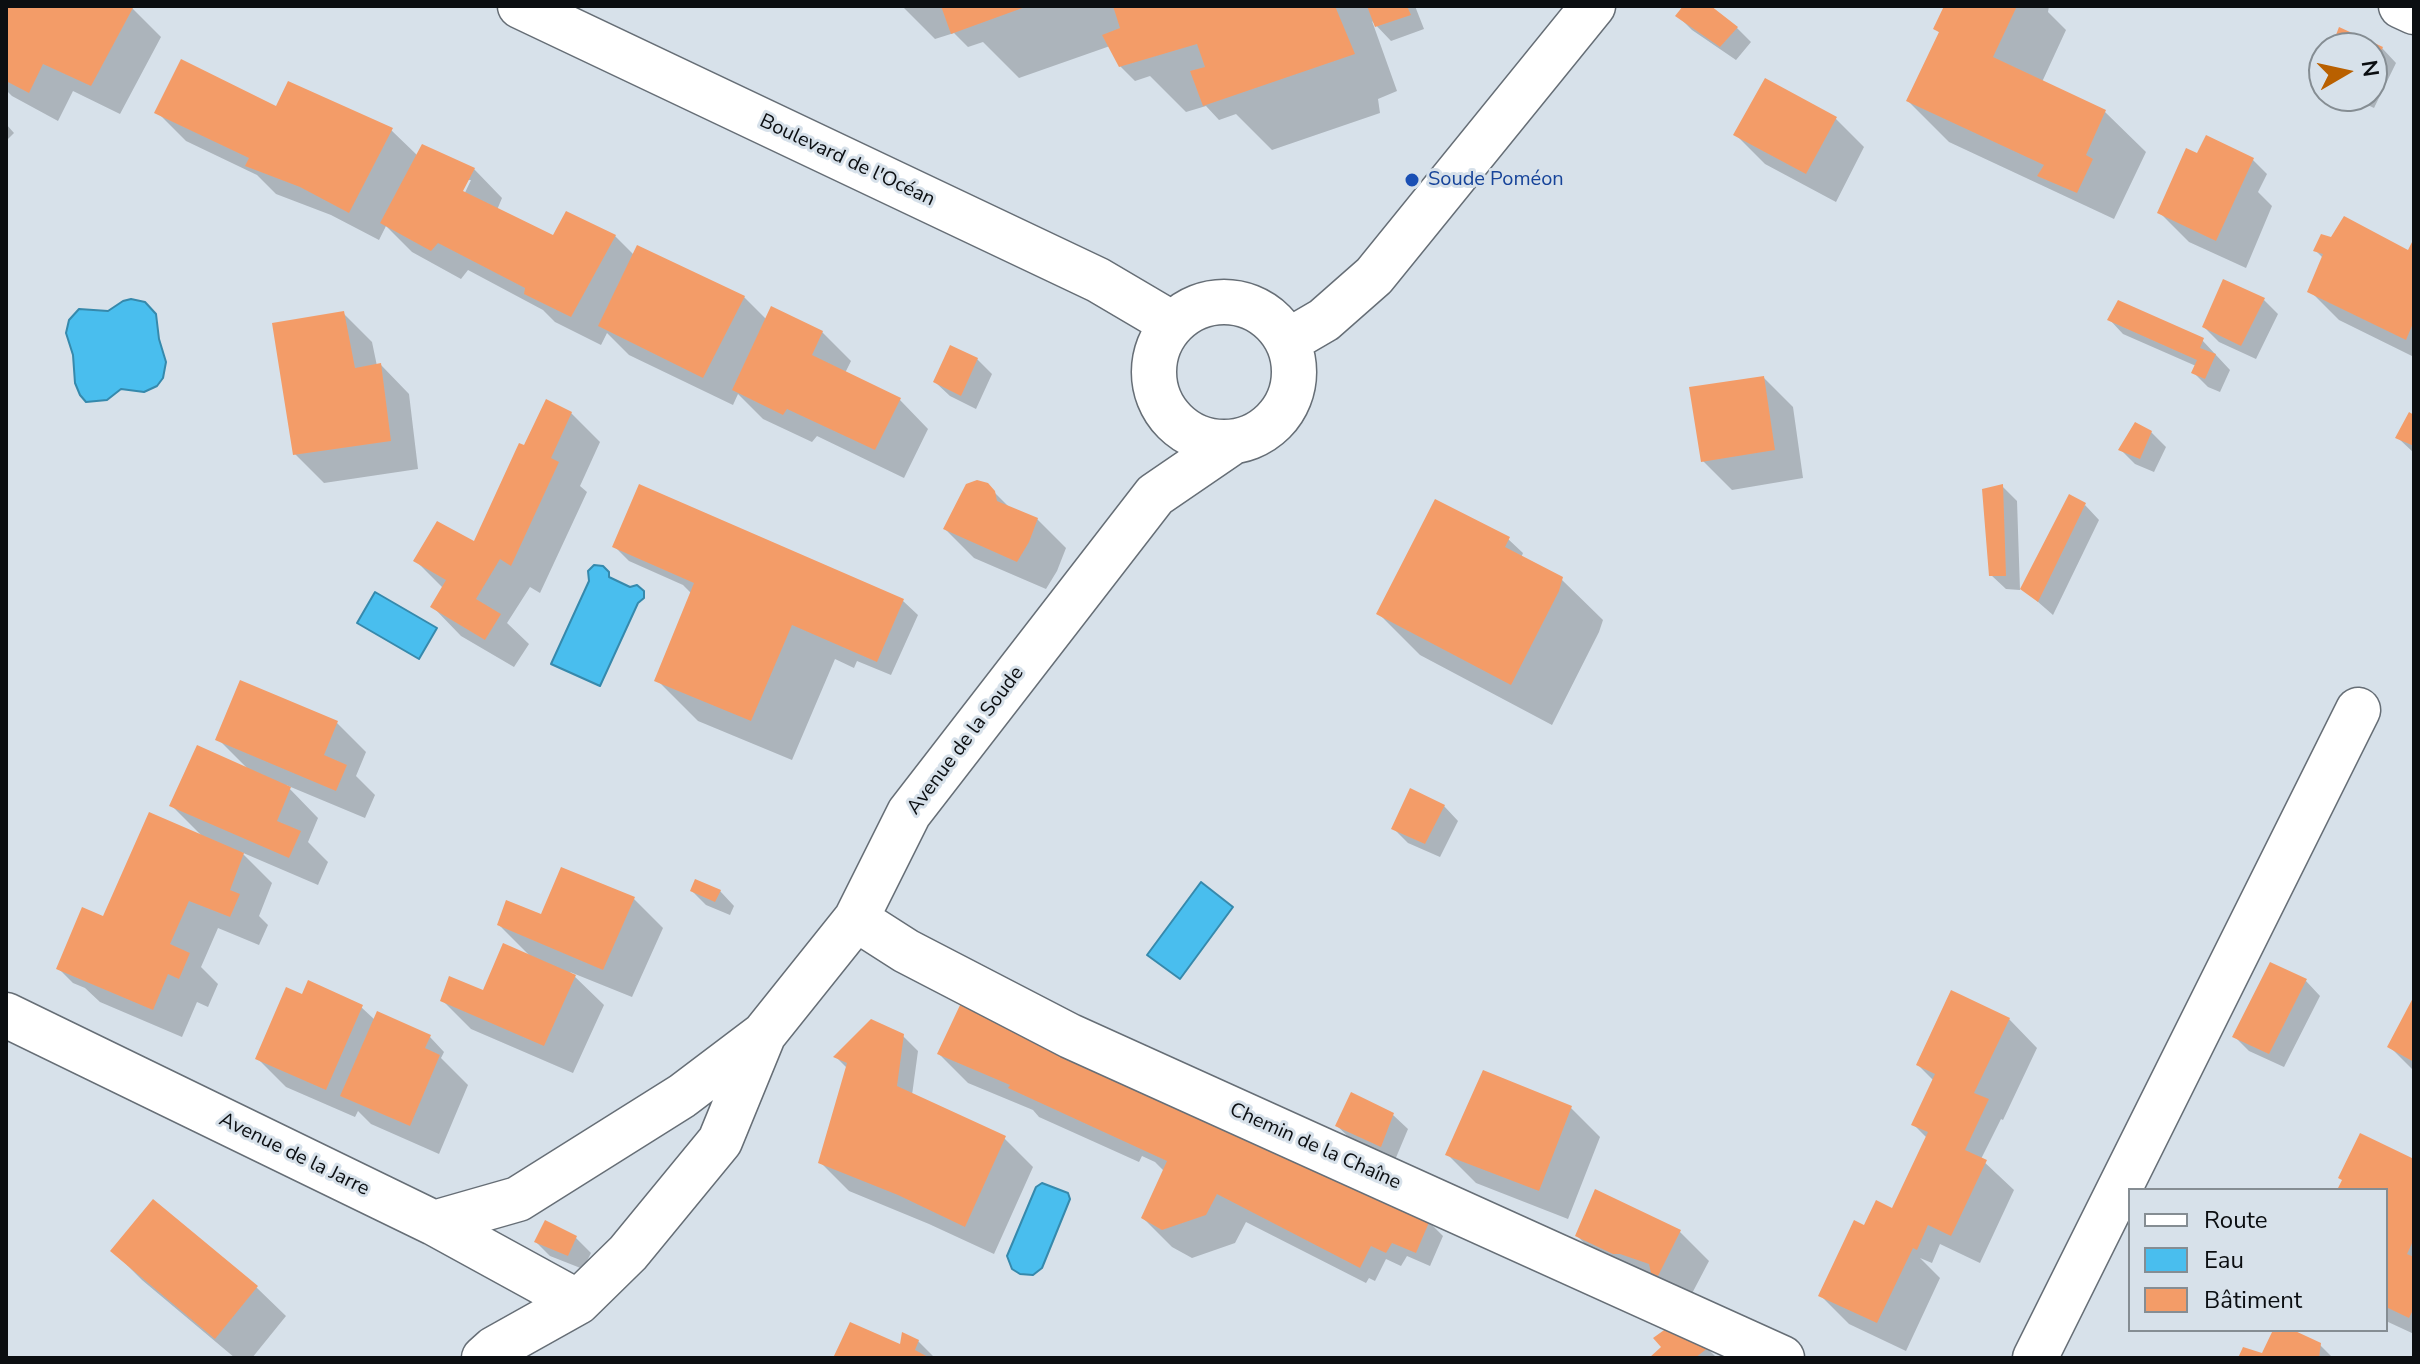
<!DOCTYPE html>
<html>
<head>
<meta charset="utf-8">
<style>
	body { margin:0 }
	#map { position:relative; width:2420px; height:1364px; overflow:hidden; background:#d7e1ea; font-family:"Nunito Sans",sans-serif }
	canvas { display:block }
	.frame { position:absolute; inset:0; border:8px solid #0b0e11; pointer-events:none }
	.legend { position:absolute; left:2128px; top:1188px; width:260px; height:144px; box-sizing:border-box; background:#d7e1ea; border:2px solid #858d93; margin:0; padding:10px 14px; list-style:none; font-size:24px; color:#0b0e11 }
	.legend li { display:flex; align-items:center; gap:16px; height:40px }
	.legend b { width:40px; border:2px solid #858d93 }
	.north { position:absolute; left:2308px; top:32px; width:80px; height:80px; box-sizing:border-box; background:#d7e1ea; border:2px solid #858d93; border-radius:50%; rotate:81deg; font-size:22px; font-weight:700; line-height:32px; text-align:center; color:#0b0e11 }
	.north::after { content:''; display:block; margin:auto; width:28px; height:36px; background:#b96000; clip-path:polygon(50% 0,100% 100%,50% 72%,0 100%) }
</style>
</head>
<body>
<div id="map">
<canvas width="2420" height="1364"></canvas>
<div class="frame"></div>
<ul class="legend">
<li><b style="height:10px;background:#fff"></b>Route</li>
<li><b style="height:22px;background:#49beee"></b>Eau</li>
<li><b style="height:22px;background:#f39c68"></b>Bâtiment</li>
</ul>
<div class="north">N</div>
</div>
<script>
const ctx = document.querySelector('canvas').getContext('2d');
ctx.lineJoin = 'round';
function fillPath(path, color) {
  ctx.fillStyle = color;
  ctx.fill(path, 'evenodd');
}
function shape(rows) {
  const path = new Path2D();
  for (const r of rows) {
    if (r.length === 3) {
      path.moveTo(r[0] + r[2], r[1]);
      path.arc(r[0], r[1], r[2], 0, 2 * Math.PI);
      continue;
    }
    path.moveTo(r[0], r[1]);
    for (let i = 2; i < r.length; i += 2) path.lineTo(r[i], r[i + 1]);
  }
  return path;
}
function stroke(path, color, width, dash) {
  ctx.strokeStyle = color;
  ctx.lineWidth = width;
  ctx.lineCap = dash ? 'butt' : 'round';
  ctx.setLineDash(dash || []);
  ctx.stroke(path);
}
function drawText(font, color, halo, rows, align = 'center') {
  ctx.font = font + ' "Nunito Sans",sans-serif';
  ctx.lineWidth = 6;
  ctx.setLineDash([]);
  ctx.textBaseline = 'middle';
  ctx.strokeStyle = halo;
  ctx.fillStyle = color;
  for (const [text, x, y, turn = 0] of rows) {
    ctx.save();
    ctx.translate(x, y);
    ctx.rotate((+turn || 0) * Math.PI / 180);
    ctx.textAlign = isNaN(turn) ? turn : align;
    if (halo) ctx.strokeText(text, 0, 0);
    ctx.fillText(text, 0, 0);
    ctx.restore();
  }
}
const water = shape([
	[131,299,145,302,156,314,159,339,166,362,163,378,157,386,144,392,121,389,107,400,86,402,80,395,75,383,73,355,66,333,69,320,79,309,108,311,123,301,131,299],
	[594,565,603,566,609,572,609,577,630,587,637,585,644,591,644,598,638,603,600,686,551,664,589,581,588,571,594,565],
	[375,592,437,628,419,659,357,623,375,592],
	[1201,882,1233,907,1180,979,1147,955,1201,882],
	[1042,1183,1068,1193,1070,1199,1042,1268,1033,1275,1020,1274,1012,1269,1007,1256,1036,1187,1042,1183]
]);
const shadow = shape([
	[11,6,128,6,132,8,161,37,120,114,73,91,58,121,12,96,6,90,6,18],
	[902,6,1415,6,1424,29,1391,41,1372,21,1397,91,1378,99,1380,113,1272,150,1236,114,1219,120,1206,106,1186,112,1150,76,1135,81,1120,66,1110,46,1019,78,983,42,968,47,954,33,935,39],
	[1685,6,1708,6,1737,28,1751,42,1736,60,1692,30,1678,16],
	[1946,6,2049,6,2048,12,2066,30,2042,82,2104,111,2146,152,2114,219,1949,142,1908,101,1940,33,1935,29],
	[2340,30,2382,48,2396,63,2374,108,2349,96,2372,96,2372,48,2333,48],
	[277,109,391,130,418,156,474,169,502,198,497,210,554,238,615,236,634,255,744,297,767,320,822,332,851,361,845,373,900,400,928,429,904,478,817,436,812,442,763,419,738,394,733,405,629,355,607,333,601,345,555,322,543,310,468,270,461,279,412,252,386,226,379,240,331,215,276,194,257,175,186,141,157,112],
	[467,180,471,180,461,201,457,199],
	[1835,118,1864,147,1836,202,1765,164,1736,135],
	[6,124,14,133,6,141],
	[2207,160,2253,160,2267,174,2258,192,2272,206,2246,268,2189,242,2160,213],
	[2414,243,2414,357,2339,320,2310,291,2324,259,2316,251,2409,252],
	[2264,300,2278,314,2256,359,2219,342,2204,327],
	[343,313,372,342,377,366,381,365,409,394,418,469,324,483,295,454],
	[2109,319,2202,340,2230,370,2220,392,2208,387,2193,372,2196,366,2123,334],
	[977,359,992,374,976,409,950,396,935,382],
	[1764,378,1793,407,1803,478,1732,490,1703,461],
	[571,413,600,442,580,486,587,492,540,593,530,587,507,623,529,644,514,667,461,636,433,607,444,589,415,560,475,544,525,448],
	[2414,417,2414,453,2398,438],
	[2151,432,2166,447,2154,472,2135,464,2120,449],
	[987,485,1011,509,1037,519,1066,548,1057,571,1046,589,974,558,945,529],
	[2002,486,2017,501,2020,590,2006,589,1991,575],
	[2085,505,2099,520,2053,615,2022,588],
	[1508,539,1523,553,1521,558,1561,579,1603,620,1599,632,1552,725,1420,655,1379,614],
	[614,546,903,601,918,615,891,675,857,661,854,668,835,659,792,760,698,721,657,680,692,594,683,585,629,561],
	[337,723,366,752,356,776,375,795,365,818,286,785,318,818,308,842,328,862,318,885,241,852,272,883,259,916,268,925,259,945,218,928,201,967,218,984,208,1007,197,1002,182,1037,100,1002,85,988,73,983,59,969,104,918,204,838,171,805,249,770,218,739],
	[1444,806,1458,821,1440,857,1408,843,1393,828],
	[692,891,720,891,734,906,730,915,706,905],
	[634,899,663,928,632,997,570,972,604,1005,573,1073,471,1029,442,1000,484,992,531,957,499,925],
	[2271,964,2306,981,2320,996,2284,1067,2249,1051,2235,1037],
	[311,1000,361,1007,375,1020,430,1037,444,1052,441,1058,468,1085,439,1154,371,1124,358,1111,355,1117,286,1087,257,1058],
	[2414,1000,2414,1071,2389,1046],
	[2009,1019,2037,1048,2003,1120,2001,1119,1981,1159,2014,1190,1980,1263,1940,1244,1932,1263,1920,1258,1940,1278,1906,1351,1849,1324,1820,1295,1873,1231,1900,1214,1927,1138,1914,1125,1934,1081,1918,1065],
	[903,1036,918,1051,912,1095,1004,1138,1033,1167,994,1254,929,1224,849,1191,820,1162,848,1069,836,1057],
	[939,1054,1428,1221,1443,1236,1430,1266,1407,1256,1401,1266,1386,1259,1375,1281,1369,1278,1366,1283,1246,1222,1235,1243,1192,1258,1172,1247,1143,1218,1165,1172,1155,1162,1142,1156,1139,1162,1039,1117,1033,1110,968,1083],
	[1484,1073,1571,1108,1600,1137,1568,1219,1476,1183,1447,1154],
	[1393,1115,1408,1129,1395,1160,1352,1140,1337,1126],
	[2414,1161,2414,1334,2386,1321,2386,1190,2340,1190],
	[154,1201,257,1288,286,1316,252,1358,235,1358,142,1280,113,1251],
	[546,1223,576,1238,591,1253,583,1269,550,1256,536,1242],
	[1680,1232,1709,1261,1687,1303,1606,1264,1577,1236],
	[1667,1330,1708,1349,1717,1358,1652,1358,1664,1348],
	[2276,1330,2288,1330,2320,1345,2333,1358,2264,1358],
	[918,1341,933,1356,932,1358,836,1358,909,1351]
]);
const building = shape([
	[9,6,134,6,91,86,43,64,29,93,6,81,6,13],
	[941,6,1028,6,951,34],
	[1113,6,1335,6,1355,54,1203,106,1190,71,1205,67,1197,44,1119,67,1102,35,1120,28],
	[1367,6,1407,6,1411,15,1375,27],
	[1683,6,1711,6,1738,27,1720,47,1675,16],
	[1944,6,2017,6,1993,57,2106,110,2086,155,2093,159,2077,193,2037,176,2044,165,1906,101,1939,32,1933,29],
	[2339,27,2383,47,2372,69,2372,48,2331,48],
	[181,59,276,106,288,81,393,128,349,213,300,187,245,166,249,158,154,113],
	[1765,78,1837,117,1806,174,1733,135],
	[2206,135,2254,158,2216,241,2157,213,2186,148,2197,153],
	[422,144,475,168,463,191,553,235,566,211,616,235,571,317,524,294,525,288,438,243,431,251,380,223],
	[2344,216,2408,250,2414,238,2414,321,2406,340,2307,292,2323,254,2313,251,2321,234,2331,237],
	[637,245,745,296,703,378,598,326],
	[2223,279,2265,298,2241,346,2202,327],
	[2118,300,2204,338,2200,348,2216,354,2205,379,2191,373,2197,360,2107,320],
	[771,306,823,331,812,355,901,398,875,450,787,409,783,415,732,390],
	[344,311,355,368,381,363,391,441,293,455,272,323],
	[950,345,978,358,961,396,933,382],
	[1764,376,1775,450,1701,462,1689,387],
	[546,399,572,412,551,458,559,462,511,566,500,559,476,599,501,614,485,640,430,607,446,580,413,561,437,521,474,541,519,443,524,445],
	[2409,412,2414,415,2414,446,2395,438],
	[2135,422,2152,431,2140,459,2118,450],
	[977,480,988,483,995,491,997,501,1038,518,1029,542,1017,562,943,529,966,484],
	[639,484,904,599,877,662,792,625,751,721,654,681,694,583,612,547],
	[2003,484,2006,576,1989,576,1982,489],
	[2069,494,2086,503,2038,602,2020,589],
	[1435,499,1510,537,1505,547,1563,577,1559,591,1511,685,1376,614],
	[240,680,338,721,324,755,347,765,336,791,215,740],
	[197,745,291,787,277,821,301,831,289,858,169,806],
	[1410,788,1445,805,1425,844,1391,829],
	[149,812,244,853,230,890,240,894,230,917,189,901,170,944,190,953,179,979,168,974,153,1010,56,969,82,907,103,916],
	[561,867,635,897,603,970,497,925,506,900,541,914],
	[695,879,721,890,715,902,690,891],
	[503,943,576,975,544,1046,440,1001,449,976,483,990],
	[2270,962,2307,979,2269,1054,2232,1037],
	[308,980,363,1005,326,1090,255,1059,286,987,302,994],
	[1951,990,2010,1018,1974,1093,1989,1099,1965,1150,1987,1160,1951,1236,1928,1225,1917,1250,1913,1248,1877,1323,1818,1296,1854,1220,1864,1225,1876,1200,1892,1208,1928,1132,1911,1125,1935,1074,1916,1065],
	[2414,996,2414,1062,2387,1047],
	[961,1003,1430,1220,1416,1253,1392,1243,1386,1253,1371,1246,1360,1268,1217,1194,1206,1215,1162,1230,1141,1218,1167,1161,1008,1088,1010,1085,937,1054],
	[377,1011,431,1035,425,1048,440,1055,410,1126,340,1096],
	[871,1019,904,1034,897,1086,1006,1136,965,1227,898,1195,818,1163,847,1063,833,1057],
	[1483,1070,1572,1106,1539,1191,1445,1155],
	[1351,1092,1394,1113,1381,1147,1335,1126],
	[2360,1133,2414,1159,2414,1239,2407,1254,2414,1257,2414,1308,2409,1318,2386,1307,2386,1190,2337,1190,2342,1180,2338,1178],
	[1595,1189,1681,1230,1658,1276,1651,1273,1649,1264,1620,1254,1613,1254,1575,1236],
	[153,1199,258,1286,215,1339,110,1251],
	[545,1220,577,1236,568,1256,534,1242],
	[850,1322,900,1344,902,1332,919,1340,915,1350,930,1358,833,1358],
	[1667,1328,1709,1347,1695,1358,1649,1358,1661,1347,1653,1338],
	[2273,1330,2293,1330,2321,1343,2319,1358,2238,1358,2243,1347,2262,1353]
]);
const minor = shape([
	[520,6,1098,280,1171,323],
	[2401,6,2414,12],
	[1224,372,70],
	[1288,341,1324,320,1374,276,1593,6],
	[856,919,906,951,1070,1036,1782,1358],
	[6,1015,434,1223,578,1302],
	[434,1223,518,1199,682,1096,764,1034,856,919,909,813,1155,495,1231,443],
	[484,1358,494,1349,578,1302,628,1253,720,1141,763,1036],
	[2035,1358,2358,710]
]);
const markers = [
	[1412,180,8,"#1a4fb4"]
];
const streetNames = [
	["Boulevard de l'Océan",847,161,25],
	["Avenue de la Soude",966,741,-53],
	["Chemin de la Chaîne",1315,1147,24],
	["Avenue de la Jarre",294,1155,26]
];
const transitNames = [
	["Soude Poméon",1428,180]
];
fillPath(water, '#49beee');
stroke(water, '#3689ac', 2);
fillPath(shadow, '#0003');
fillPath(building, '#f39c68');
stroke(minor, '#666e76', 47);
stroke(minor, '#fff', 44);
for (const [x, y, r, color] of markers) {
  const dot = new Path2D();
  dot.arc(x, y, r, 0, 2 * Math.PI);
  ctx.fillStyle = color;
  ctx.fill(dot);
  stroke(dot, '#d7e1ea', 3);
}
drawText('20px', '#0b0e11', '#d7e1ea', streetNames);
drawText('20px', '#164399', '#d7e1ea', transitNames, 'left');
</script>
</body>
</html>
